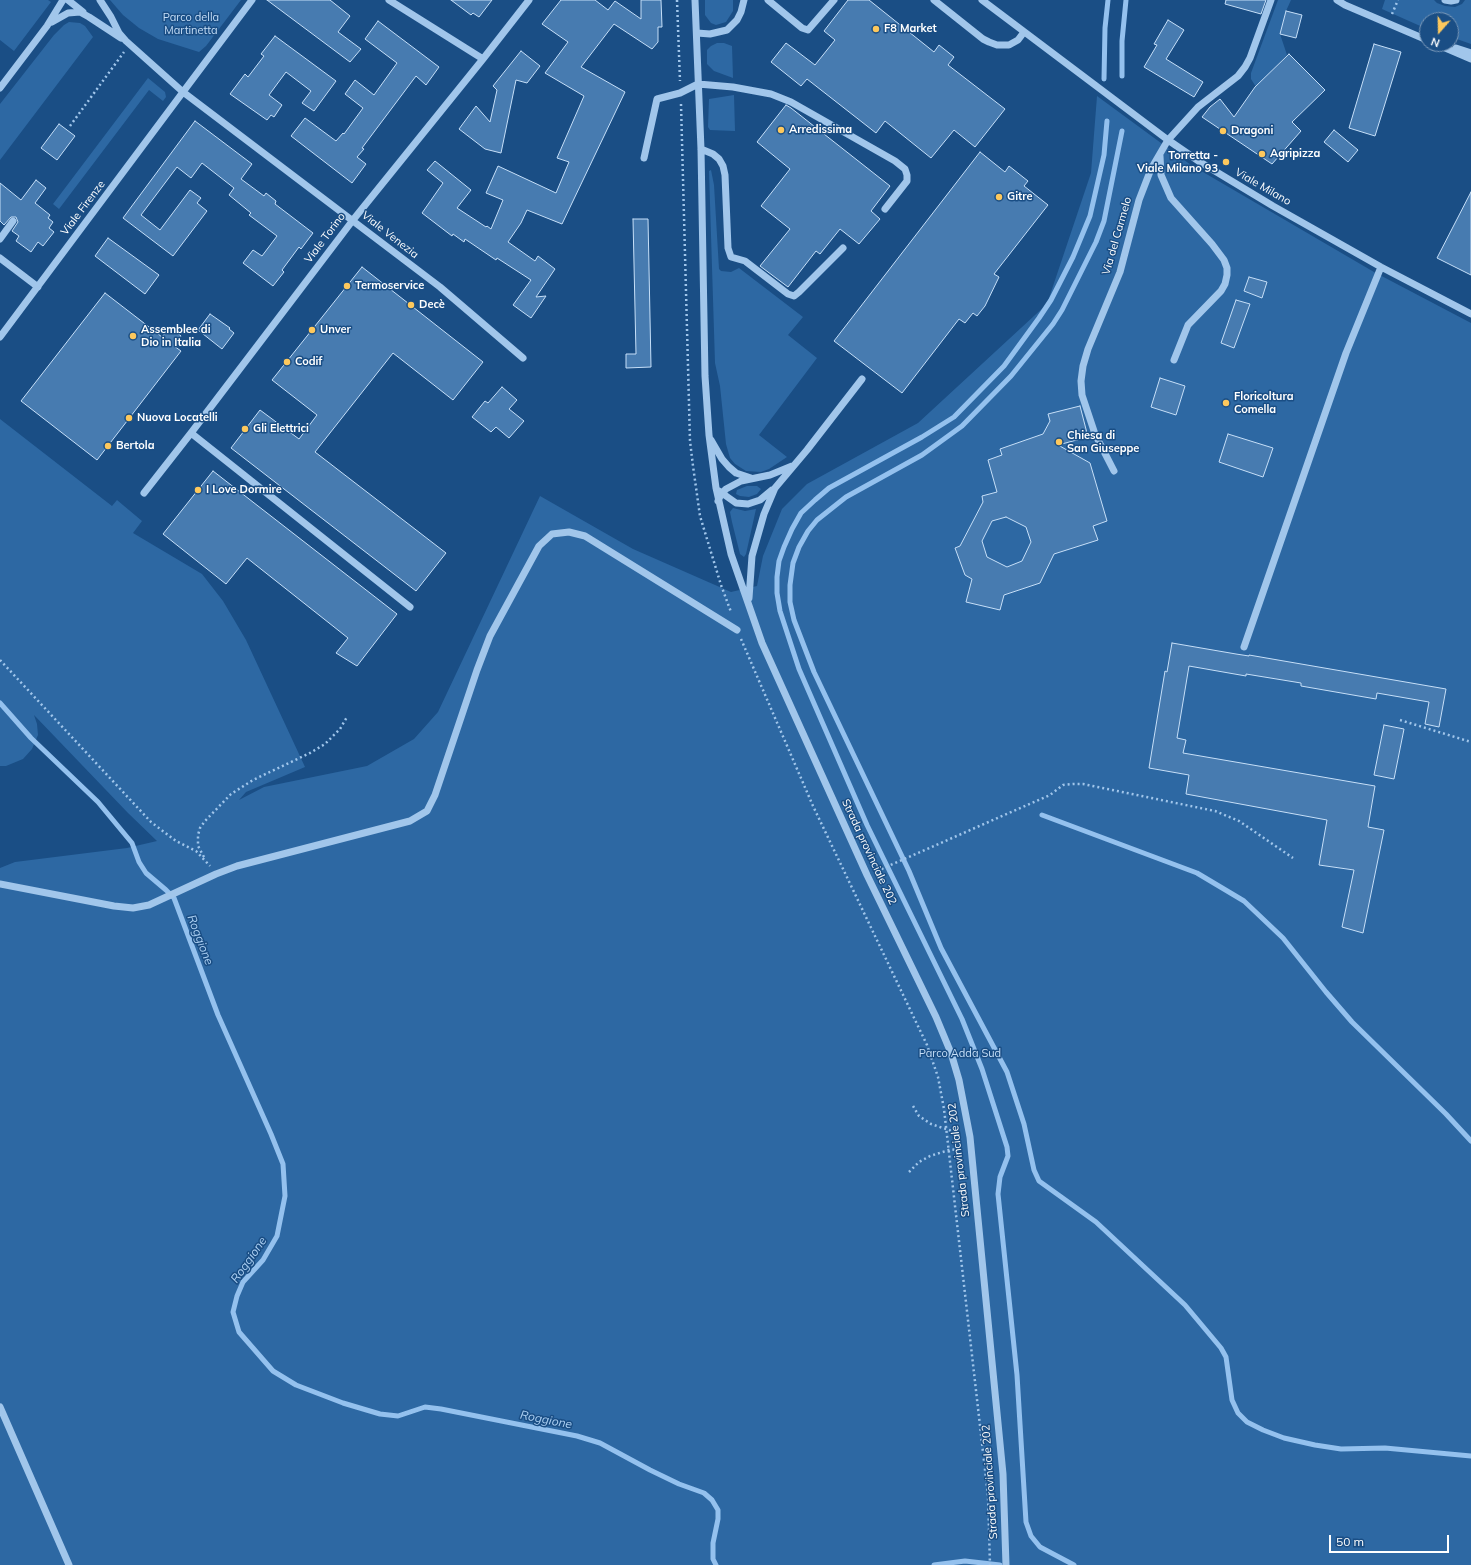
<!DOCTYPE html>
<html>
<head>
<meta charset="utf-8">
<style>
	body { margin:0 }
	#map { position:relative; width:1471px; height:1565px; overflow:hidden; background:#1a4e85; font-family:Mulish,sans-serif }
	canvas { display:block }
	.north { position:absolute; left:1419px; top:12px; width:40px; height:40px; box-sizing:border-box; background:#1a4e85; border:1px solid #7695b6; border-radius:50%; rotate:200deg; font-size:11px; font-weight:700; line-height:16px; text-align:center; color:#fff }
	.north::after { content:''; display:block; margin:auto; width:14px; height:18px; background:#fdc85d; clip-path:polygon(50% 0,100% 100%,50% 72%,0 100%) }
	.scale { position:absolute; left:1329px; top:1535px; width:120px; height:18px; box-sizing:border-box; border:2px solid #fff; border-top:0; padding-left:5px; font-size:12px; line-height:14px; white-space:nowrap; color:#fff; -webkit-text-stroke:3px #1a4e85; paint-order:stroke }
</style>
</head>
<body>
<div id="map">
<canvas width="1471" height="1565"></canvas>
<div class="north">N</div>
<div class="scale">50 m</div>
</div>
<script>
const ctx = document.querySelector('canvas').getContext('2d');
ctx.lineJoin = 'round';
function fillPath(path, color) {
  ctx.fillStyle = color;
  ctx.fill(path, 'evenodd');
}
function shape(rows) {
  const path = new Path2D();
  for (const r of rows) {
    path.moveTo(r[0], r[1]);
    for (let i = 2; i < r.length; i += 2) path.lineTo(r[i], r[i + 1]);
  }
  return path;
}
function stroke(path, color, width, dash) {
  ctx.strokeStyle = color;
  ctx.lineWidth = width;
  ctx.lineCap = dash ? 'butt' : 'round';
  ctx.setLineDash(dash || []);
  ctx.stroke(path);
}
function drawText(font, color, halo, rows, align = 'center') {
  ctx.font = font + ' Mulish,sans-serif';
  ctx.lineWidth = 3;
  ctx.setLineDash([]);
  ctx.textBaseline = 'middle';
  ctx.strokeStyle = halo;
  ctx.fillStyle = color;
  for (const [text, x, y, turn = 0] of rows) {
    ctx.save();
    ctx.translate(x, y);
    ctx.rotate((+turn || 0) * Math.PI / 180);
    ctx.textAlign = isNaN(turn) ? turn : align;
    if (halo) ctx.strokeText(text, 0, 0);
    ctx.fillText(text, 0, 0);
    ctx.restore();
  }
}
const green = shape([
	[0,0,48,0,51,2,14,51,0,40],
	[110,0,241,0,206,46,199,52,158,39,139,28,123,15],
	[705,0,733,0,733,11,726,22,716,25,711,23,705,15],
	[1278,0,1291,0,1286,11,1280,34,1287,55,1256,87,1251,79,1251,73],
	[1385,0,1434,0,1437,3,1445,6,1455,7,1462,4,1465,0,1471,0,1471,44,1451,37,1451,20,1427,20,1427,29,1382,9],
	[69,22,80,23,85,26,93,37,0,160,0,104,54,35,64,25],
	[717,43,724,43,732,46,733,78,714,71,707,64,707,50,711,46],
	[148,78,165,92,166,97,163,101,149,90,59,209,53,204],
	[734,95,735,131,710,130,708,127,709,99],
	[1097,96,1191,165,1374,272,1471,323,1471,1565,0,1565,0,868,15,862,127,848,157,841,128,813,34,715,37,724,38,735,32,749,23,759,6,766,0,766,0,419,112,506,117,500,142,521,133,533,202,574,223,601,246,640,305,767,246,792,239,800,264,787,367,766,414,739,438,712,540,496,633,549,731,592,757,586,763,556,782,509,807,484,918,423,1047,304,1091,173],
	[711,170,714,185,719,269,721,271,731,272,739,268,803,317,788,335,817,358,759,435,787,457,769,469,761,472,746,471,735,464,730,458,726,444,720,386,715,363,709,171],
	[747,486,757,486,761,489,757,494,749,497,740,496,736,494,737,490],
	[733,508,745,511,756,509,746,554,744,557,740,554,732,522,730,512]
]);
const stream = shape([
	[1122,76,1122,41,1126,0],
	[1104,79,1105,28,1108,0],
	[1122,131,1104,221,1096,242,1062,310,1053,324,1011,376,962,426,922,455,846,497,817,520,808,531,799,547,793,563,790,585,790,602,794,620,814,672,909,871,941,948,1007,1072,1024,1124,1034,1170,1039,1181,1096,1222,1185,1305,1221,1348,1226,1357,1232,1400,1238,1413,1247,1422,1263,1430,1284,1438,1315,1445,1341,1449,1385,1448,1471,1456],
	[0,703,31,738,98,802,132,843,139,862,146,873,166,890,174,898,218,1015,271,1134,283,1164,285,1196,277,1236,263,1260,243,1282,237,1296,233,1312,239,1332,273,1371,296,1385,343,1403,380,1414,398,1416,425,1407,441,1409,577,1436,600,1443,650,1470,679,1484,704,1493,712,1500,718,1510,718,1519,713,1543,713,1559,716,1565],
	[1042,815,1197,873,1244,901,1283,938,1326,992,1352,1022,1446,1114,1471,1141],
	[934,1565,965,1561,1000,1565],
	[1074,1565,1040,1547,1031,1536,1026,1522,1017,1375,998,1194,1000,1177,1008,1156,1007,1147,982,1069,962,1019,867,825,799,669,780,611,777,593,777,577,779,561,784,547,792,529,801,513,815,500,829,488,922,437,954,417,1004,366,1039,318,1051,300,1073,257,1090,216,1104,155,1107,121]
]);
const building = shape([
	[267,0,330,0,350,16,338,32,361,49,350,62,267,0],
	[451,0,492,0,479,17,473,13,471,15,451,0],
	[561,0,595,0,608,10,615,1,641,19,641,0,661,0,662,27,658,27,658,42,652,49,614,24,581,67,625,92,562,224,527,210,521,223,508,242,535,261,538,256,555,269,536,297,546,296,531,318,513,305,531,280,497,258,496,260,465,239,464,242,453,234,452,236,422,213,443,183,427,170,435,161,471,190,457,208,486,227,487,226,491,229,503,200,486,193,498,166,556,193,569,162,557,158,584,96,545,73,568,42,542,24,561,0],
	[848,0,869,0,934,52,939,45,954,57,948,65,1005,109,975,147,954,130,931,158,885,121,876,133,807,79,801,86,771,62,786,43,815,65,835,40,824,31,848,0],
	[1226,0,1266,0,1261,14,1225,4,1226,0],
	[1286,11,1302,15,1296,38,1280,34,1286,11],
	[1168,20,1184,30,1166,59,1203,82,1194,97,1144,67,1157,45,1154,44,1168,20],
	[378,21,439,67,426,85,416,76,362,148,364,149,357,157,366,164,352,183,291,136,305,118,336,141,343,133,344,134,363,108,345,94,355,80,374,95,397,63,365,39,378,21],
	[275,36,336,81,314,111,302,103,311,91,286,72,269,95,282,105,274,117,271,115,267,120,230,94,245,74,248,77,264,56,261,54,275,36],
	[1374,44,1401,52,1375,136,1349,128,1374,44],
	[521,51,540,66,527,83,516,80,501,153,485,149,459,129,476,106,490,122,497,90,493,86,521,51],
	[1289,54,1325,90,1292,122,1301,131,1272,164,1202,117,1210,107,1220,99,1234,117,1255,87,1289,54],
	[786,105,791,108,890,186,871,211,880,219,859,244,840,229,820,254,816,251,788,287,760,266,790,229,761,206,790,169,757,142,786,105],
	[195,121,252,164,241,179,264,196,266,193,276,201,275,204,313,233,301,249,299,247,282,270,284,272,273,286,243,263,253,250,262,256,277,236,249,215,251,213,229,195,234,188,202,163,191,178,177,167,141,215,160,230,190,190,201,198,197,203,207,211,173,256,123,218,195,121],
	[59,124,75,136,57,160,41,148,59,124],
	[1334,130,1358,150,1348,162,1324,142,1334,130],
	[980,152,1005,172,1009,166,1028,181,1024,186,1048,205,994,274,999,277,985,306,977,316,973,313,965,323,959,319,902,393,834,341,980,152],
	[36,180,46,188,35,203,50,215,48,218,53,222,49,228,54,232,43,246,38,242,31,252,16,241,19,236,12,231,18,222,16,217,11,217,4,225,0,221,0,183,21,200,36,180],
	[1471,192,1471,275,1437,258,1471,192],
	[633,219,648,219,651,367,626,368,626,354,636,354,633,219],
	[108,238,159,275,145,294,95,256,108,238],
	[362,267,483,362,453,400,393,353,315,452,446,553,416,591,231,448,260,410,299,439,317,415,272,380,362,267],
	[1249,277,1267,282,1262,298,1244,291,1249,277],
	[105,293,162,337,170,327,181,336,174,346,181,351,97,460,21,401,105,293],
	[1236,300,1250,304,1234,348,1221,343,1236,300],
	[210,314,230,328,229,329,234,333,222,349,198,330,210,314],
	[1160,378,1185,386,1176,415,1151,407,1160,378],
	[502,387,517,400,509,409,524,421,509,438,496,427,491,432,472,417,485,401,488,403,502,387],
	[1080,406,1088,437,1058,445,1090,463,1107,521,1093,526,1098,540,1054,554,1040,583,1004,595,1000,610,966,602,972,579,965,575,955,548,960,546,983,502,982,496,997,492,988,460,1002,455,1000,449,1043,434,1050,421,1048,414,1080,406],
	[1006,517,1026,527,1031,542,1022,561,1007,567,987,557,982,541,992,521,1006,517],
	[1228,434,1273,448,1263,477,1219,462,1228,434],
	[213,471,397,614,357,666,336,653,348,638,247,558,226,584,163,534,213,471],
	[1172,643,1236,654,1249,656,1249,655,1446,689,1439,727,1425,724,1429,702,1377,693,1376,699,1301,686,1301,683,1246,674,1246,676,1189,666,1177,738,1186,740,1183,753,1375,786,1368,827,1384,830,1363,933,1342,927,1354,870,1319,865,1327,820,1186,794,1189,775,1149,768,1165,671,1167,672,1172,643],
	[1384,725,1404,729,1394,779,1374,775,1384,725]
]);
const path = shape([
	[677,0,680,81],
	[1392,14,1398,0],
	[681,104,690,441,693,466,700,516,721,585,731,612],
	[70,126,124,52],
	[741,639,813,806,927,1045,938,1077,944,1109,988,1496,990,1565],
	[0,660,151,822,176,841,196,851,210,866],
	[1400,720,1471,742],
	[204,857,198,846,198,835,200,828,205,821,231,794,253,780,310,753,325,744,340,729,347,717],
	[877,871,1050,795,1063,785,1073,784,1083,784,1215,811,1239,821,1293,858],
	[913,1106,919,1116,931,1124,958,1133],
	[909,1172,919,1162,930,1156,949,1150,960,1149]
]);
const minor = shape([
	[68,0,83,12],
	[100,0,111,17,119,33,126,41,183,92,252,0],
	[389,0,483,59],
	[695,0,701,149,705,376,709,435,716,488,731,554,762,643,867,875,936,1017,951,1053,959,1080,970,1137,1003,1474,1006,1565],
	[768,0,802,28,808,30,834,0],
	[934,0,983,39,989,42,997,45,1009,45,1018,40,1024,32],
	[982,0,1168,140,1200,162,1273,206,1381,267,1471,314],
	[1337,0,1345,5,1427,40],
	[1445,0,1451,1,1456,0],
	[52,22,68,13,80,12,89,17,121,38],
	[697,33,710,34,727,30,737,20,741,12,744,0],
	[1436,44,1471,59],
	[1456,48,1471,53],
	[0,88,47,26,63,0],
	[701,149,713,154,719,159,723,166,725,175,728,248,731,257,745,261,788,294,794,296,799,292,843,248],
	[1160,156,1161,175,1171,198,1212,244,1224,260,1227,268,1227,275,1225,284,1221,291,1188,325,1174,360],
	[644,158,657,99,680,93,698,84,733,87,771,94,791,102,895,161,905,169,907,175,907,181,885,209],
	[0,239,13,221],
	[0,258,38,287],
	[0,337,183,92,440,287,523,358],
	[191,433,410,607],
	[711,440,722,459,729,467,736,473,751,478],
	[1114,471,1095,434,1082,395,1081,381,1083,366,1088,349,1120,272,1139,200,1151,169,1168,140,1198,107,1238,76,1245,67,1250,58,1271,0],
	[719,491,736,503,748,504,760,500,772,490],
	[144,493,191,433,353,220,483,59,529,0],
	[718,501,721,494,726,489,741,481,770,475,792,466],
	[749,598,752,556,764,514,775,488,807,450,862,379],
	[1244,647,1346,353,1381,267],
	[0,884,114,906,133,908,149,905,216,874,237,866,410,821,427,811,435,795,477,670,490,636,539,546,552,534,569,532,585,536,737,630],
	[0,1407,69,1565]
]);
const markers = [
	[876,29,4,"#fdc85d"],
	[781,130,4,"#fdc85d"],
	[1223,131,4,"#fdc85d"],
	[1262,154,4,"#fdc85d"],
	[1226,162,4,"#fdc85d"],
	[999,197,4,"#fdc85d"],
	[347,286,4,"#fdc85d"],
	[411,305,4,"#fdc85d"],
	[312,330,4,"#fdc85d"],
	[133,336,4,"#fdc85d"],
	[287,362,4,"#fdc85d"],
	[1226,403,4,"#fdc85d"],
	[129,418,4,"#fdc85d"],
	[245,429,4,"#fdc85d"],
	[1059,442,4,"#fdc85d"],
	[108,446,4,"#fdc85d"],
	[198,490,4,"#fdc85d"]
];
const parkNames = [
	["Parco della",191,18],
	["Martinetta",191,31],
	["Parco Adda Sud",960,1054]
];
const poiNames = [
	["F8 Market",884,29],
	["Arredissima",789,130],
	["Dragoni",1231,131],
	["Agripizza",1270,154],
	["Torretta -",1218,156,"right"],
	["Viale Milano 93",1218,169,"right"],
	["Gitre",1007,197],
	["Termoservice",355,286],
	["Decè",419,305],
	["Assemblee di",141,330],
	["Dio in Italia",141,343],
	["Unver",320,330],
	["Codif",295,362],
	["Floricoltura",1234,397],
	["Comella",1234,410],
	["Nuova Locatelli",137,418],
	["Gli Elettrici",253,429],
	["Chiesa di",1067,436],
	["San Giuseppe",1067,449],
	["Bertola",116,446],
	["I Love Dormire",206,490]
];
const streetNames = [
	["Viale Milano",1263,187,30],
	["Viale Firenze",83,208,-53],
	["Viale Venezia",390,235,38],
	["Via del Carmelo",1117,236,-74],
	["Viale Torino",325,238,-53],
	["Strada provinciale 202",869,852,65],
	["Strada provinciale 202",959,1160,-97],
	["Strada provinciale 202",990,1482,-94]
];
const waterNames = [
	["Roggione",200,940,69],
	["Roggione",249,1260,-55],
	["Roggione",546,1420,11]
];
fillPath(green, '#2d68a3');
stroke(stream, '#94c1ee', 5);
fillPath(building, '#477bb0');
stroke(building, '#c6dff8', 1);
stroke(path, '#a1c6eb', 2.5, [2, 3]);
stroke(minor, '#a1c6eb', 7);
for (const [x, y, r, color] of markers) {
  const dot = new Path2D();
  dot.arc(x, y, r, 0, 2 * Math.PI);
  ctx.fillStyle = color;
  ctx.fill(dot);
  stroke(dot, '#1a4e85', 1.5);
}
drawText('11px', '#c6dff8', '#1a4e85', parkNames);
drawText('bold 11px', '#fff', '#1a4e85', poiNames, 'left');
drawText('11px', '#fff', '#1a4e85', streetNames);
drawText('italic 12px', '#acd0f3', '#1a4e85', waterNames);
</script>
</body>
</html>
